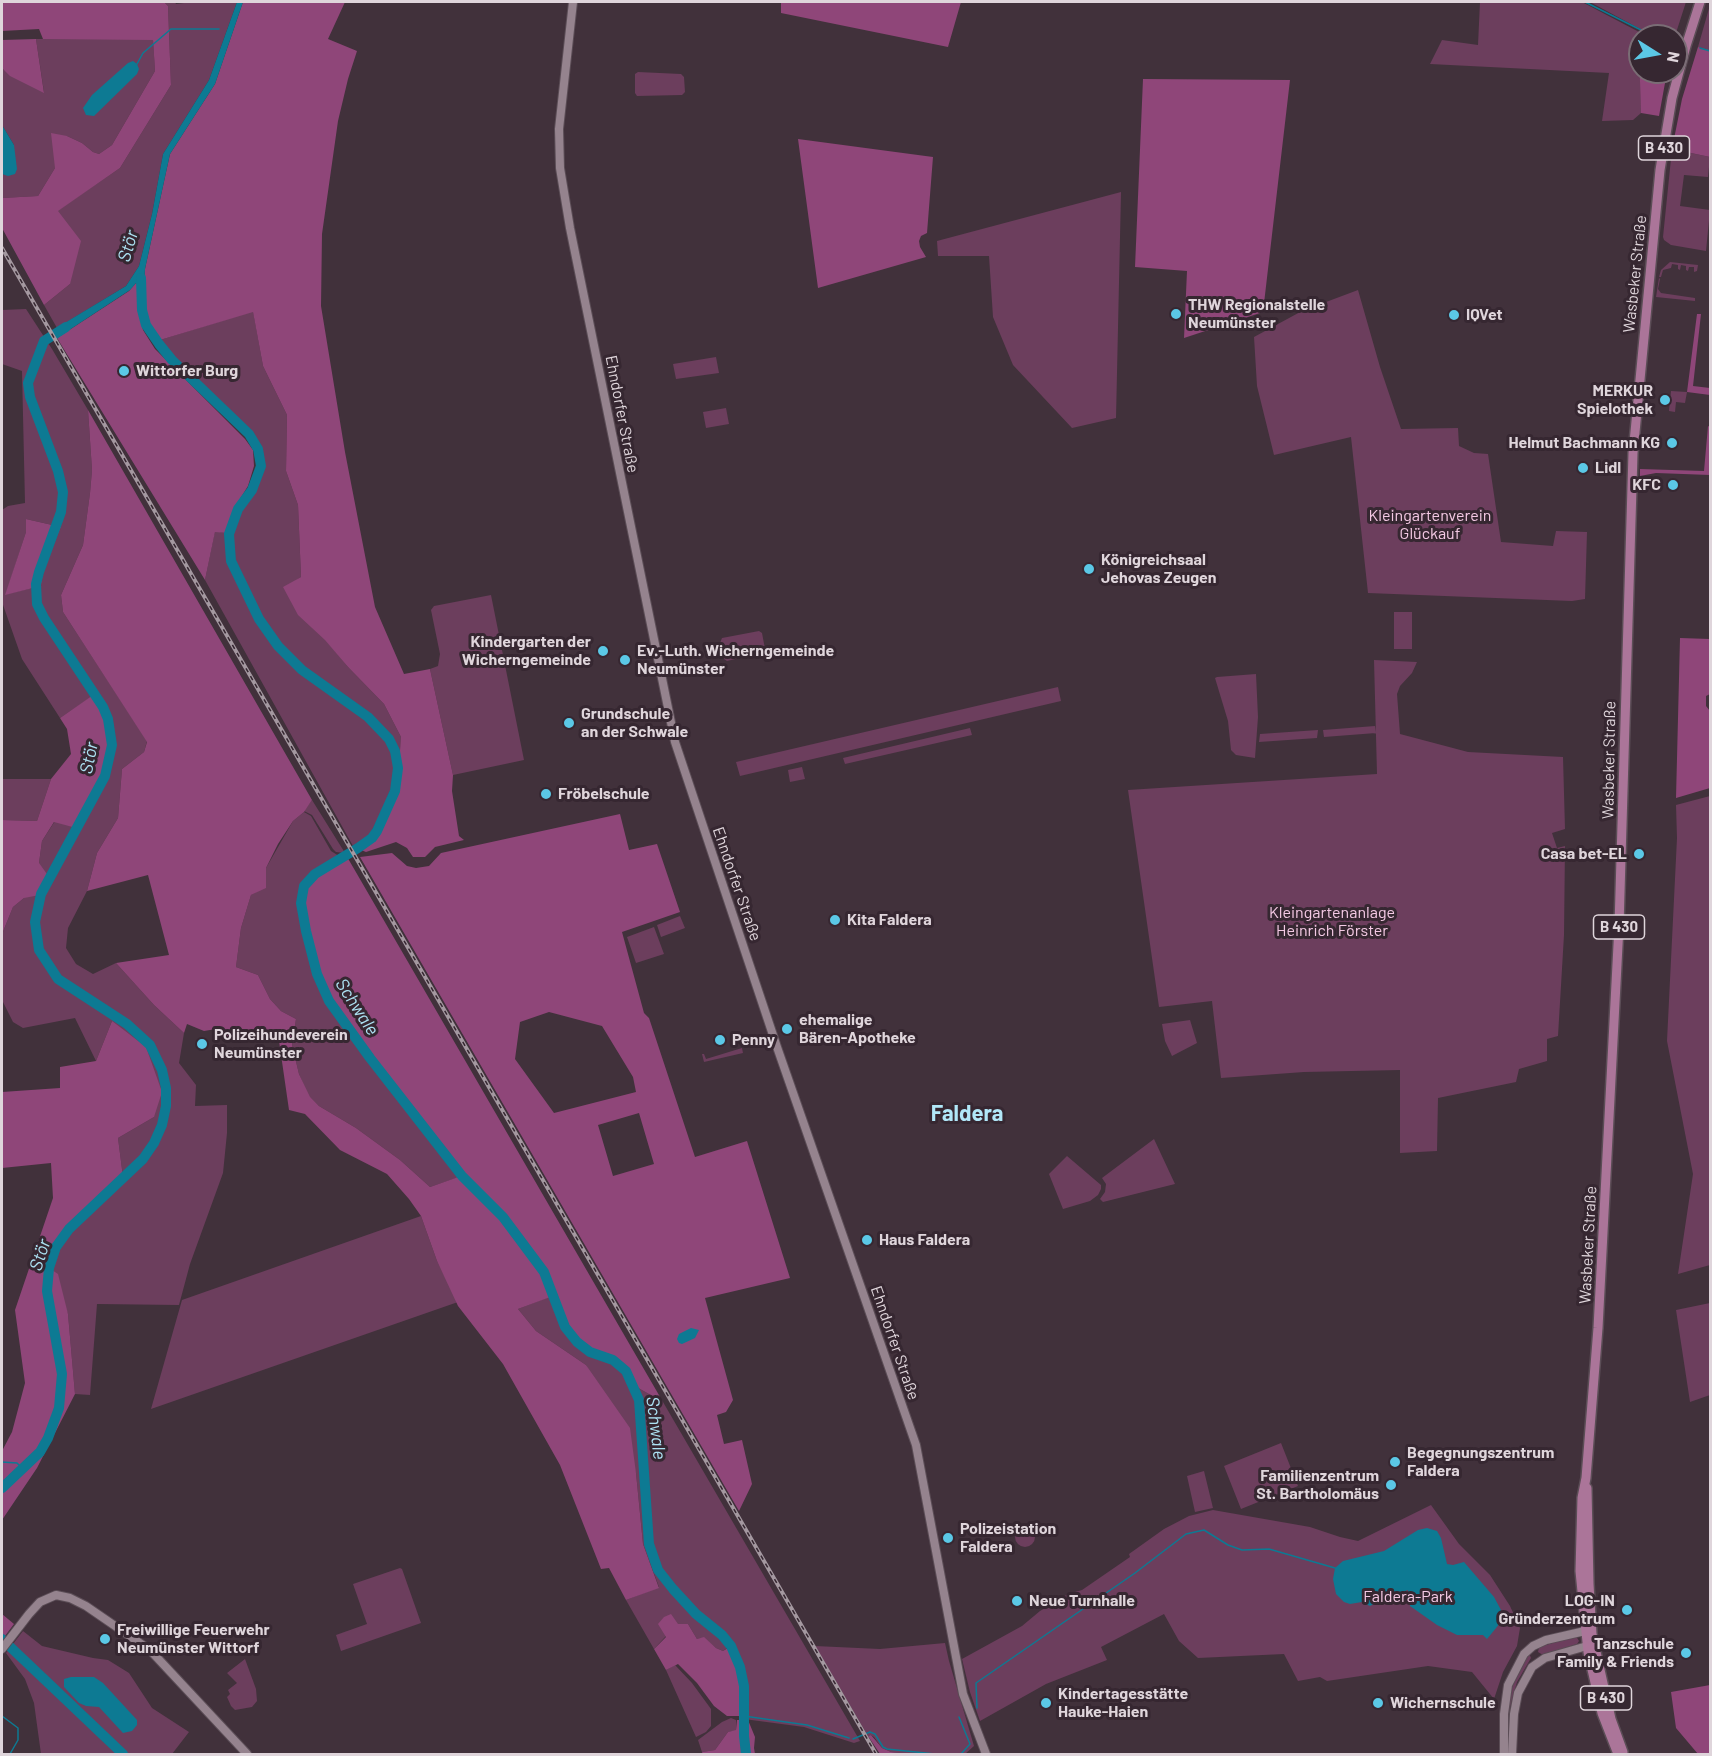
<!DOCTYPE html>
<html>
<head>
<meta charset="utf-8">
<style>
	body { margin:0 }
	#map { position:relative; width:1712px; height:1756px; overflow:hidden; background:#41313b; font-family:Barlow,sans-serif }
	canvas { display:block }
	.frame { position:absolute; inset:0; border:3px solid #dfd5db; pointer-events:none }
	.north { position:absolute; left:1628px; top:24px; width:60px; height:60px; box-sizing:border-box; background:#362731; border:2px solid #7a6d75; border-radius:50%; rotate:101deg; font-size:16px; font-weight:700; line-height:24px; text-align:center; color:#dfd5db }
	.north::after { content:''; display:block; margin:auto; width:21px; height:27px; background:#5bc8e6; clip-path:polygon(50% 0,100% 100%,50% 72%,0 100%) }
</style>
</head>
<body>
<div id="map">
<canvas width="1712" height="1756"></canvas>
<div class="frame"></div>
<div class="north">N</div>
</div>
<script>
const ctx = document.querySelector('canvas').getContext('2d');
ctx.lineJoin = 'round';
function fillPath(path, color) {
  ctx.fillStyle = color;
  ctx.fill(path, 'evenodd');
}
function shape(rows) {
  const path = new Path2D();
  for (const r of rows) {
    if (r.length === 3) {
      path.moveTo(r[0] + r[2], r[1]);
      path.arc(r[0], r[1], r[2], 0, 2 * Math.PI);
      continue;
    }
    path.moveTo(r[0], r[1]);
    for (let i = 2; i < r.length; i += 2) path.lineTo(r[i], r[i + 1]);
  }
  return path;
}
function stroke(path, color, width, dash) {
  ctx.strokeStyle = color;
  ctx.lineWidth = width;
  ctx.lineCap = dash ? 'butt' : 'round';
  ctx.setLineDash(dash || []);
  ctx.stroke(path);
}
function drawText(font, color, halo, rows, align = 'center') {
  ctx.font = font + ' Barlow,sans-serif';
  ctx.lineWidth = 6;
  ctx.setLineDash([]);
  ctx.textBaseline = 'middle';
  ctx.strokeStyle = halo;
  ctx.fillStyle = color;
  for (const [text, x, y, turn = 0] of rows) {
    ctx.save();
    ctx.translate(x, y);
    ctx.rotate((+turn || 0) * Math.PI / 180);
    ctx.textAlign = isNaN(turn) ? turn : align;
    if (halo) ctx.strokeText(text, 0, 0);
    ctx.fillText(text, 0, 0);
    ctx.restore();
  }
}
const green = shape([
	[164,2,175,2,176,4,192,2,237,2,209,80,163,154,152,214,139,266,126,286,57,328,44,305,70,284,57,211,120,168,171,85,168,6],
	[1480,2,1582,2,1641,33,1650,36,1640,36,1641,113,1633,120,1602,121,1609,73,1430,64,1442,40,1478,45],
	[1590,2,1686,2,1675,36,1660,36,1642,30],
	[1710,5,1710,50,1698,47],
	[36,39,153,39,155,71,112,145,99,154,93,152,82,143,67,136,55,168,38,196,2,198,2,174,3,175,14,145,2,125,2,42,3,69,44,92],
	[638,72,681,74,684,77,685,92,682,95,637,96,635,93,635,74],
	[1672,149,1710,157,1708,177,1684,175,1680,206,1710,210,1706,251,1671,245,1664,240,1663,237],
	[1121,192,1116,418,1072,428,1013,365,993,317,989,256,938,256,937,241],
	[1670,262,1698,265,1697,271,1694,272,1694,267,1689,267,1688,271,1686,270,1686,266,1681,265,1680,270,1678,269,1678,265,1672,264,1671,268,1663,270,1661,277,1659,277,1661,270],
	[1659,278,1660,279,1658,289,1661,293,1695,298,1695,301,1656,297],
	[1358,290,1380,367,1401,429,1458,428,1459,446,1474,453,1488,454,1501,542,1553,546,1556,531,1587,532,1585,599,1572,601,1368,593,1351,437,1274,455,1257,386,1254,337,1302,311],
	[26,309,52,349,88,410,92,470,90,493,83,545,61,595,63,612,147,741,144,752,122,769,118,818,97,853,87,891,68,928,66,948,76,964,93,974,116,963,154,1005,184,1033,179,1063,196,1085,195,1106,227,1105,227,1133,223,1173,190,1264,179,1305,97,1304,90,1395,75,1394,68,1314,49,1268,56,1247,69,1229,123,1177,118,1138,154,1117,112,1021,96,1061,75,1018,23,1028,13,1022,2,1000,2,934,13,907,24,898,39,863,42,841,55,821,80,828,107,776,113,754,97,693,60,718,22,659,2,602,2,510,8,506,25,503,22,371,2,364,2,310],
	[26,519,61,527,44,569,41,586,6,594,26,532],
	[253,311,263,366,287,415,286,471,298,505,301,577,284,588,348,667,384,704,401,737,400,767,381,813,369,836,353,846,205,580,215,531,229,534,238,509,252,490,261,466,258,449,249,434,172,360,159,344,160,340],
	[716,357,719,373,676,379,673,364],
	[1671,391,1687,392,1685,403,1676,402,1675,412,1669,411],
	[726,408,729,424,706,428,703,412],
	[491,595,524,760,453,775,430,669,438,666,440,654,431,610,434,606],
	[1394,612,1412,612,1412,649,1394,649],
	[759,631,762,633,765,649,764,652,727,661,724,659,720,643,722,638],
	[1374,660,1417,662,1412,673,1400,686,1397,694,1400,734,1468,752,1563,757,1565,829,1552,833,1557,848,1565,846,1564,935,1558,1036,1547,1039,1547,1061,1519,1069,1516,1082,1438,1098,1437,1151,1400,1153,1400,1070,1304,1072,1221,1078,1212,1001,1159,1007,1128,790,1377,774],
	[1256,674,1258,717,1255,758,1236,755,1231,750,1228,721,1215,678,1217,677],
	[1058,687,1061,701,740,776,736,762],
	[1375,726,1376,733,1324,737,1323,730],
	[970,728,972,735,845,764,843,758],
	[1318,730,1317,738,1259,742,1260,734],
	[802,767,805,779,790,782,788,770],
	[2,779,51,779,37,821,2,820],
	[1710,796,1710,1265,1678,1274,1693,1174,1667,1041,1677,838,1676,805],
	[312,800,345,853,336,852,333,849,312,815,304,811],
	[304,812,311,816,331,851,342,858,315,874,304,887,301,903,306,931,317,974,329,1001,462,1176,430,1187,400,1160,356,1128,319,1106,309,1097,299,1074,292,1045,296,1019,281,1011,270,999,258,975,236,967,241,928,251,895,266,887,266,868,293,821],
	[680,916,685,928,661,937,657,925],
	[654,927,664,954,636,963,627,937],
	[1190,1020,1197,1043,1172,1056,1165,1041,1162,1024],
	[742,1048,743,1053,704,1062,702,1054,704,1054,706,1059],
	[1154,1139,1175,1184,1103,1202,1100,1199,1105,1192,1106,1184,1102,1178],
	[1067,1156,1101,1185,1101,1189,1098,1195,1090,1201,1063,1209,1049,1174],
	[421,1216,437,1261,458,1302,151,1409,182,1300],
	[554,1295,590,1352,613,1360,626,1371,633,1385,663,1402,860,1741,854,1743,804,1727,744,1719,744,1686,740,1667,730,1646,723,1651,716,1648,704,1638,697,1639,688,1624,666,1636,654,1649,626,1600,659,1587,643,1544,636,1473,586,1365,536,1331,518,1309],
	[1710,1303,1710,1395,1690,1402,1676,1310],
	[1281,1443,1298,1486,1241,1509,1224,1466],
	[1204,1471,1213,1508,1195,1512,1187,1476],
	[1431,1505,1459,1544,1490,1575,1510,1606,1520,1628,1517,1646,1503,1672,1494,1699,1472,1672,1428,1666,1327,1681,1320,1677,1298,1681,1284,1654,1198,1658,1179,1641,1164,1614,1101,1647,1107,1660,1046,1684,980,1721,970,1692,962,1659,1022,1626,1040,1611,1068,1594,1082,1590,1130,1557,1129,1554,1164,1529,1189,1516,1213,1510,1310,1527,1340,1537,1358,1541],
	[1025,1537,10],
	[400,1568,402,1569,421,1623,341,1651,336,1635,367,1624,353,1584],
	[23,1631,42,1646,93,1658,108,1660,129,1673,152,1708,189,1732,172,1754,41,1754,34,1703,25,1679,6,1653],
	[1576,1636,1579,1641,1577,1644,1543,1655,1538,1652,1539,1647],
	[945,1643,949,1661,974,1746,965,1754,909,1754,891,1752,882,1748,874,1737,871,1735,868,1736,815,1646,880,1649],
	[1529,1653,1531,1658,1517,1682,1510,1707,1508,1752,1506,1752,1509,1689,1515,1673],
	[245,1659,256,1689,257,1701,252,1707,235,1710,231,1706,227,1697,230,1694,228,1690,237,1683,227,1673],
	[675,1665,692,1683,711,1709,711,1726,706,1732,696,1737,666,1670],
	[731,1718,736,1720,736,1731,728,1732,715,1750,702,1752,698,1740,722,1722]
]);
const forest = shape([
	[2,2,164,2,168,6,171,85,120,168,58,211,81,241,70,284,44,305,2,228,2,198,38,196,55,168,51,133,67,136,82,143,93,152,99,154,112,145,155,71,153,40,43,39,39,29,2,31],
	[243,2,345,2,328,39,357,51,348,79,338,121,322,234,321,306,345,452,375,607,404,674,430,669,453,775,452,791,459,836,464,840,435,847,425,857,413,857,407,848,396,842,366,852,361,850,378,835,397,792,401,737,384,704,348,667,325,640,298,615,283,587,301,577,298,505,286,471,287,415,263,366,253,312,160,340,151,327,145,312,144,290,145,269,170,154,215,84],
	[781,2,961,2,948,47,781,13],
	[36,39,44,93,10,76,3,69,2,40],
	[1698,47,1710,50,1710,157,1672,149,1682,99],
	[1639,50,1640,72,1667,72,1659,116,1641,113],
	[1143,79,1290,80,1263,312,1184,338,1187,271,1135,267],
	[798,139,933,157,927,233,921,236,919,241,920,247,926,257,818,288],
	[136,283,138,284,137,301,143,330,155,349,245,439,253,450,254,466,248,486,235,507,226,533,215,532,205,580,57,338,129,291],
	[1697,314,1701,314,1693,386,1710,388,1710,395,1687,392],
	[88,410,312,800,304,812,293,821,278,844,266,868,266,888,251,895,241,928,236,967,258,975,270,999,281,1011,296,1019,292,1045,299,1074,310,1097,319,1106,356,1128,400,1160,430,1187,461,1176,329,1001,317,974,306,931,301,903,304,886,315,874,346,855,663,1402,633,1385,626,1371,613,1360,590,1352,577,1342,565,1327,553,1296,518,1309,536,1331,586,1365,630,1428,636,1473,643,1544,659,1588,626,1600,609,1568,601,1569,560,1465,503,1364,458,1306,437,1261,421,1216,409,1199,387,1174,340,1150,305,1114,289,1110,278,1034,223,1036,222,1028,204,1031,187,1024,184,1033,154,1005,116,963,169,955,148,875,87,891,97,853,118,818,122,769,144,752,147,742,63,612,61,595,83,545,90,493,92,470],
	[1708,426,1710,427,1710,475,1656,473,1640,476,1640,469,1704,471],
	[26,519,61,527,44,569,41,586,5,595,26,532],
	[1680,638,1710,639,1710,694,1706,696,1706,706,1710,711,1710,788,1676,798],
	[96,693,109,714,113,733,113,754,107,776,80,829,54,822,42,841,39,863,52,881,45,894,24,898,13,907,2,934,2,820,37,821,51,779,71,754,67,729,60,718],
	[620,814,629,850,657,844,680,912,622,932,644,1013,649,1018,695,1157,747,1141,790,1278,705,1298,733,1400,726,1412,717,1415,724,1444,742,1440,752,1484,739,1511,360,857,392,853,407,866,416,868,429,866,441,853],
	[549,1012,602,1026,633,1077,636,1092,554,1113,515,1059,520,1022],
	[639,1113,654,1164,613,1176,598,1125],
	[112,1021,146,1047,162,1092,154,1117,118,1138,123,1177,69,1229,56,1248,49,1268,58,1274,68,1314,75,1394,37,1468,2,1520,2,1451,12,1432,25,1383,15,1310,53,1198,51,1163,2,1168,2,1092,60,1088,60,1067,96,1061],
	[2,1614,14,1624,2,1640],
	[671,1614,678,1624,688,1624,697,1639,704,1637,716,1648,723,1651,731,1646,740,1667,744,1686,744,1716,727,1716,714,1706,697,1683,678,1664,666,1670,654,1649,666,1637,658,1624,664,1617],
	[1710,1685,1710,1754,1698,1754,1676,1728,1671,1692],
	[737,1720,748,1720,755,1737,754,1748,755,1754,703,1754,702,1752,715,1750,728,1732,736,1730],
	[871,1735,882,1748,891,1752,909,1754,880,1754,868,1736]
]);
const water = shape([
	[237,2,243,2,215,84,170,154,145,269,144,290,138,291,138,284,136,283,130,290,57,338,53,330,126,286,139,266,152,214,163,154,209,80],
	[133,61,137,64,139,69,137,74,94,116,86,115,83,108,92,95,128,63],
	[2,125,14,145,17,169,15,174,8,176,2,174],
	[691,1328,699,1330,695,1338,682,1344,679,1343,677,1339,679,1334],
	[1427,1528,1437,1531,1441,1538,1447,1564,1453,1565,1464,1562,1494,1597,1501,1610,1501,1622,1487,1639,1483,1635,1457,1635,1437,1625,1410,1606,1408,1590,1402,1592,1395,1599,1381,1600,1370,1606,1362,1602,1350,1604,1344,1602,1336,1594,1333,1579,1335,1568,1343,1561,1384,1551,1418,1530],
	[71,1677,94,1677,103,1683,137,1720,137,1725,132,1731,123,1733,99,1707,86,1706,79,1703,64,1687,64,1679]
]);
const stream = shape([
	[1585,2,1649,34],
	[1700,48,1710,51],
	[137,64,143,53,171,29,219,29],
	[2,1462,17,1463,23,1469],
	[977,1708,976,1683,1135,1573,1186,1534,1204,1530,1228,1545,1242,1550,1269,1549,1335,1568],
	[2,1716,18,1728,18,1740,10,1754],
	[744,1716,807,1725,849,1738],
	[959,1717,970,1744,961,1754],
	[853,1739,870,1732,875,1734,883,1747,887,1749,935,1754]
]);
const river = shape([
	[141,278,142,310,146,325,159,344,172,360,249,434,258,449,261,466,252,490,238,509,229,534,231,561,259,619,278,646,302,670,368,717,389,739,395,751,398,768,395,791,377,831,372,838,358,848,315,874,304,886,301,903,306,931,317,974,329,1001,370,1058,462,1176,503,1217,544,1272,565,1327,577,1342,590,1352,613,1360,626,1371,639,1400,649,1544,658,1570,673,1589,696,1614,722,1635,731,1646,740,1667,744,1686,744,1736,746,1754],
	[2,1488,40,1452,48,1438,59,1408,62,1374,47,1291,49,1268,56,1247,69,1229,143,1159,154,1143,162,1125,166,1106,166,1088,162,1070,150,1045,127,1024,58,979,39,950,35,922,41,894,105,776,112,745,108,719,103,707,44,618,37,604,36,584,39,572,61,512,63,492,58,471,30,397,28,383,44,341,66,327],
	[2,1639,123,1754]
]);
const minor = shape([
	[573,2,559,129,560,168,570,228,675,742,777,1047,916,1445,963,1694,986,1754],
	[2,1649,29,1614,40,1602,56,1595,70,1598,86,1606,150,1650,247,1754],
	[1504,1754,1504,1714,1508,1685,1524,1654,1533,1646,1546,1640,1585,1631,1591,1634],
	[1512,1754,1514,1714,1518,1693,1532,1667,1545,1658,1587,1646,1590,1643]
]);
const major = shape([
	[1587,1488,1589,1584,1592,1634,1611,1719,1623,1752],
	[1618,1754,1602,1713,1588,1652,1580,1571,1582,1498,1586,1478,1598,1328,1619,926,1633,453,1660,170,1672,98,1686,46,1700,2]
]);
const rail = shape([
	[2,248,876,1754]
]);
const markers = [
	[1176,314,6,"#5bc8e6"],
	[1454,315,6,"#5bc8e6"],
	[124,371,6,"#5bc8e6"],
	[1665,400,6,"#5bc8e6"],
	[1672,443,6,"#5bc8e6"],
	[1583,468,6,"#5bc8e6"],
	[1673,485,6,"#5bc8e6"],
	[1089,569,6,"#5bc8e6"],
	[603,651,6,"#5bc8e6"],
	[625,660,6,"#5bc8e6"],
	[569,723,6,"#5bc8e6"],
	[546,794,6,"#5bc8e6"],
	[1639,854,6,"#5bc8e6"],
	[835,920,6,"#5bc8e6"],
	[787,1029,6,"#5bc8e6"],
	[720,1040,6,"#5bc8e6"],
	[202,1044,6,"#5bc8e6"],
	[867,1240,6,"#5bc8e6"],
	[1395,1462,6,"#5bc8e6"],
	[1391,1485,6,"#5bc8e6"],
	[948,1538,6,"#5bc8e6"],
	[1017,1601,6,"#5bc8e6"],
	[1627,1610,6,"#5bc8e6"],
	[105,1639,6,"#5bc8e6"],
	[1686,1653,6,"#5bc8e6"],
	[1046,1703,6,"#5bc8e6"],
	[1378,1703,6,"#5bc8e6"]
];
const shields = [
	[1664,148,51],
	[1619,927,51],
	[1606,1698,51]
];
const shieldNames = [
	["B 430",1664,148],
	["B 430",1619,927],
	["B 430",1606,1698]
];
const streetNames = [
	["Wasbeker Straße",1635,274,-84],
	["Ehndorfer Straße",622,414,79],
	["Wasbeker Straße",1609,760,-89],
	["Ehndorfer Straße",737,884,71],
	["Wasbeker Straße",1588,1245,-87],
	["Ehndorfer Straße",895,1343,71]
];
const poiNames = [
	["THW Regionalstelle",1188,305],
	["Neumünster",1188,323],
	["IQVet",1466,315],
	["Wittorfer Burg",136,371],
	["MERKUR",1653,391,"right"],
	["Spielothek",1653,409,"right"],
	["Helmut Bachmann KG",1660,443,"right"],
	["Lidl",1595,468],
	["KFC",1661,485,"right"],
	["Königreichsaal",1101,560],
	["Jehovas Zeugen",1101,578],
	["Kindergarten der",591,642,"right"],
	["Wicherngemeinde",591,660,"right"],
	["Ev.-Luth. Wicherngemeinde",637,651],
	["Neumünster",637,669],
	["Grundschule",581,714],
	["an der Schwale",581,732],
	["Fröbelschule",558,794],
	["Casa bet-EL",1627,854,"right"],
	["Kita Faldera",847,920],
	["ehemalige",799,1020],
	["Bären-Apotheke",799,1038],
	["Polizeihundeverein",214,1035],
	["Neumünster",214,1053],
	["Penny",732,1040],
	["Haus Faldera",879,1240],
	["Begegnungszentrum",1407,1453],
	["Faldera",1407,1471],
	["Familienzentrum",1379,1476,"right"],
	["St. Bartholomäus",1379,1494,"right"],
	["Polizeistation",960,1529],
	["Faldera",960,1547],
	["Neue Turnhalle",1029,1601],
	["LOG-IN",1615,1601,"right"],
	["Gründerzentrum",1615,1619,"right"],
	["Freiwillige Feuerwehr",117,1630],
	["Neumünster Wittorf",117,1648],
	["Tanzschule",1674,1644,"right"],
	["Family & Friends",1674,1662,"right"],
	["Kindertagesstätte",1058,1694],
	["Hauke-Haien",1058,1712],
	["Wichernschule",1390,1703]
];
const parkNames = [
	["Kleingartenverein",1430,516],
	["Glückauf",1430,534],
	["Kleingartenanlage",1332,913],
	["Heinrich Förster",1332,931],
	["Faldera-Park",1408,1597]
];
const waterNames = [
	["Stör",128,246,-74],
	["Stör",89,758,-79],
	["Schwale",357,1007,57],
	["Stör",40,1255,-72],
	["Schwale",656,1428,83]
];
const districtNames = [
	["Faldera",967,1114]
];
fillPath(green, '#6c3e5d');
fillPath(forest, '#8f4679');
fillPath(water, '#0d7a93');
stroke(stream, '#0d7a93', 1.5);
stroke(river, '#0d7a93', 10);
stroke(minor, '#5b4d56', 10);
stroke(major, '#5b4d56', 12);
stroke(minor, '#95838e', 8);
stroke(major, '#ab7599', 9);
stroke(rail, '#a498a0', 4);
stroke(rail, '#362731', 1.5, [4.5]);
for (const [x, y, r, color] of markers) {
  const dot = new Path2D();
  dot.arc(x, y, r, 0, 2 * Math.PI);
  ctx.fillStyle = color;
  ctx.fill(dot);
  stroke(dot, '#362731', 2);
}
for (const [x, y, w] of shields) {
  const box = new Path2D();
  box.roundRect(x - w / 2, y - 12, w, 24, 4.5);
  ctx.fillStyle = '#362731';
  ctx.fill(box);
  stroke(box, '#dfd5db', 1.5);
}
drawText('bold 15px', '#dfd5db', null, shieldNames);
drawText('16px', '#dfd5db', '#362731', streetNames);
drawText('bold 16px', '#dfd5db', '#362731', poiNames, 'left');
drawText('16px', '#f4c9e4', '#362731', parkNames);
drawText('italic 18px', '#ade2f3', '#362731', waterNames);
drawText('bold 22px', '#b1e7f8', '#362731', districtNames);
</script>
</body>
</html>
